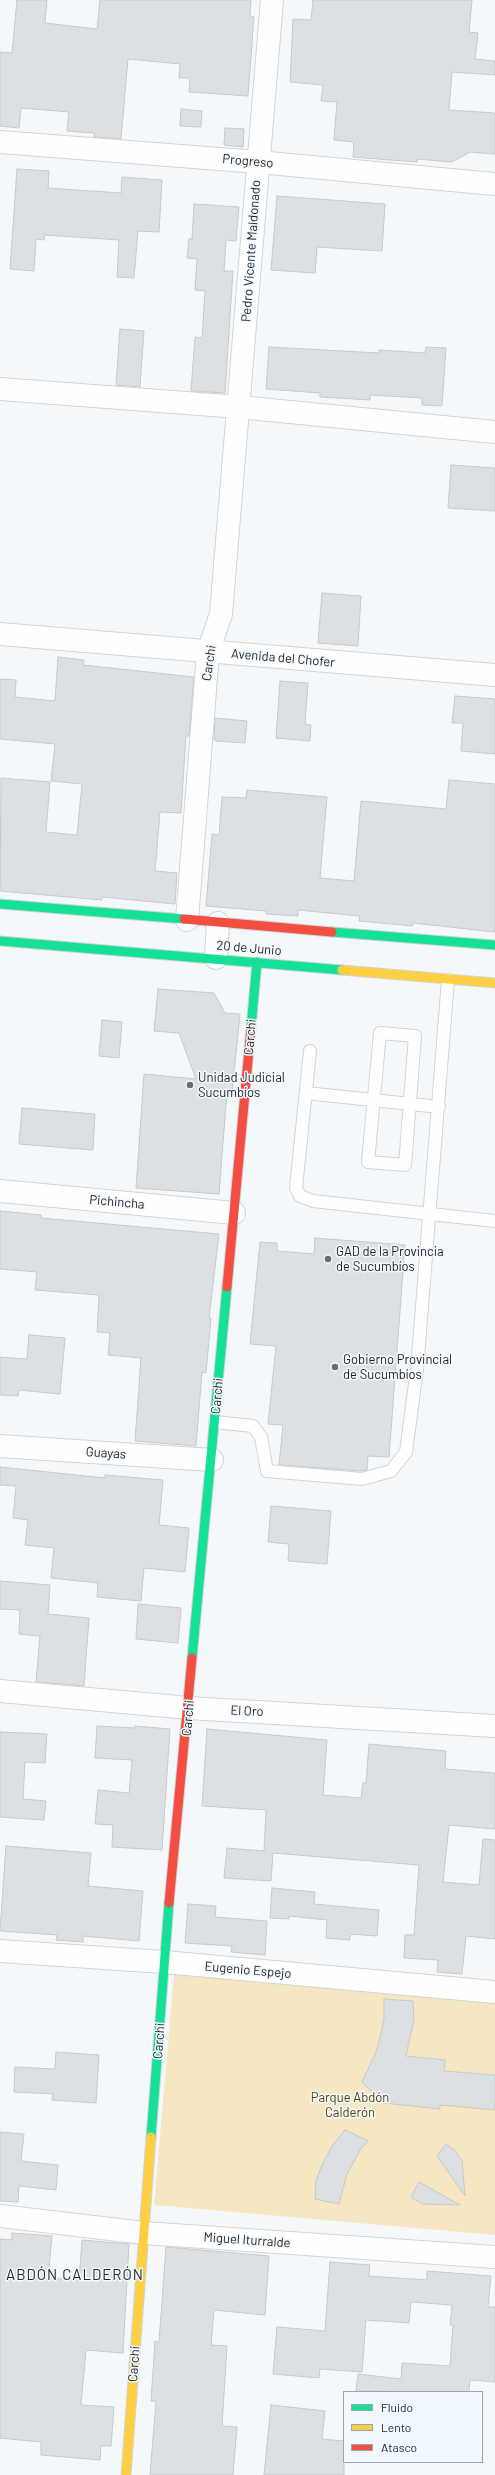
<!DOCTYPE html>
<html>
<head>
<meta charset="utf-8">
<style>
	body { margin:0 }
	#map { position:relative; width:495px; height:2475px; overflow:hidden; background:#f5f8fb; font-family:Barlow,sans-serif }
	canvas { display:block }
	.legend { position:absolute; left:343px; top:2391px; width:140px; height:72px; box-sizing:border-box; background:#f2f9fe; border:1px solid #9da3a7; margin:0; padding:5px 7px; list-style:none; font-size:12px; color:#1e2225 }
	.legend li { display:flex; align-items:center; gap:8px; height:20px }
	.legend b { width:20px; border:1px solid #9da3a7 }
</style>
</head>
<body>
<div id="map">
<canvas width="495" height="2475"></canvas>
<ul class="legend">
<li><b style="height:5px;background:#16e098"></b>Fluido</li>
<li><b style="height:5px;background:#ffcf43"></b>Lento</li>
<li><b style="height:5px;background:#f24e42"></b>Atasco</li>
</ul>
</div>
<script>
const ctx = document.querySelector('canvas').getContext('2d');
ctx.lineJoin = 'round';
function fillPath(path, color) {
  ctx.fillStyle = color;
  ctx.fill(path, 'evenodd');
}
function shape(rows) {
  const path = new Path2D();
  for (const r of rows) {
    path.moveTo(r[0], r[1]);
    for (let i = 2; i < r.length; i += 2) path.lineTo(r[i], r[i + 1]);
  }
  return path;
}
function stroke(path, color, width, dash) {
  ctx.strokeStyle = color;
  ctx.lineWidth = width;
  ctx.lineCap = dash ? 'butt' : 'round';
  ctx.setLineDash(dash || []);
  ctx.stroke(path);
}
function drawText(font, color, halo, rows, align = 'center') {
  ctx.font = font + ' Barlow,sans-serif';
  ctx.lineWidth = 3;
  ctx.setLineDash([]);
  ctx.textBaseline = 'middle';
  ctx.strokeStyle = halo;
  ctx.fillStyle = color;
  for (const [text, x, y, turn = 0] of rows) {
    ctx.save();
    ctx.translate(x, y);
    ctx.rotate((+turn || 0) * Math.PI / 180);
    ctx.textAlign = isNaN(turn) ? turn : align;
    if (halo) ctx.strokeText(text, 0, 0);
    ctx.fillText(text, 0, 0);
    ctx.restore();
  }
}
const green = shape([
	[174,1974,495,2002,495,2235,154,2205]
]);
const building = shape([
	[17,0,47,0,45,23,97,29,100,0,251,0,250,16,254,17,248,96,189,92,190,78,179,78,180,64,128,59,121,139,94,137,94,133,67,131,69,112,21,108,19,128,0,126,0,52,12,53,17,0],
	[313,0,472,0,469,32,478,33,475,59,495,61,495,75,452,72,449,110,495,113,495,154,470,152,452,162,417,159,417,162,353,157,354,142,334,140,337,102,321,101,323,85,290,82,293,19,311,20,313,0],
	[181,109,202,111,201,127,180,126,181,109],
	[225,128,244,129,243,147,224,145,225,128],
	[17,169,49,171,48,188,121,193,122,177,162,180,159,232,138,231,134,278,117,277,119,240,45,235,44,240,36,239,34,271,10,269,17,169],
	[277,196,385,204,382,251,317,247,315,273,271,270,277,196],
	[194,204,239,207,236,241,226,240,224,271,233,271,225,393,191,391,195,337,202,338,205,291,195,290,197,259,187,258,189,239,192,239,194,204],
	[120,329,144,331,140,387,116,385,120,329],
	[269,347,379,353,379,350,425,353,426,347,446,348,442,406,422,405,422,398,370,395,370,400,320,397,320,393,266,389,269,347],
	[451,465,495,468,495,511,448,508,451,465],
	[322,593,361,596,358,646,318,643,322,593],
	[58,657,84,660,83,665,194,677,189,736,186,736,181,813,160,812,155,871,177,873,175,904,102,897,102,900,0,891,1,778,50,782,46,832,77,835,82,784,51,781,55,744,0,739,0,679,16,680,15,697,55,701,58,657],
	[280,681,308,683,305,724,311,725,310,741,276,738,280,681],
	[455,696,495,699,495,754,461,751,463,723,452,723,455,696],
	[215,718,247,721,245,743,216,741,214,739,215,718],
	[449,780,495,784,495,932,413,923,413,926,359,921,360,916,298,910,298,916,266,914,266,911,206,906,212,834,219,835,222,797,246,798,247,790,327,797,320,878,354,881,361,801,446,809,449,780],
	[158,989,214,993,225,1013,240,1014,232,1093,227,1092,219,1194,136,1188,144,1074,196,1079,179,1033,154,1031,158,989],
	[102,1020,122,1022,119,1058,99,1056,102,1020],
	[22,1108,95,1114,93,1150,19,1144,22,1108],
	[0,1211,41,1215,41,1218,219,1234,209,1318,211,1318,206,1373,202,1372,196,1446,135,1441,141,1358,108,1355,110,1333,97,1332,99,1295,35,1290,37,1272,0,1269,0,1211],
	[315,1238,405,1245,389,1457,368,1456,367,1470,361,1471,279,1465,283,1425,268,1424,276,1346,250,1344,260,1242,277,1243,277,1251,314,1254,315,1238],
	[29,1335,65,1338,60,1394,19,1390,18,1396,0,1395,0,1357,27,1359,29,1335],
	[0,1467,105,1478,105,1475,163,1480,159,1525,189,1528,185,1572,144,1568,141,1601,97,1597,98,1583,51,1578,54,1548,25,1545,28,1520,13,1518,16,1486,0,1485,0,1467],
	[271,1506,331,1511,327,1564,288,1561,289,1544,268,1542,271,1506],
	[0,1581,50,1585,48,1614,89,1618,84,1686,36,1682,40,1636,19,1634,20,1610,0,1609,0,1581],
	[138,1604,181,1608,178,1643,136,1639,138,1604],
	[97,1726,135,1728,135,1726,170,1729,162,1850,112,1847,113,1825,95,1824,98,1790,129,1793,132,1760,95,1758,97,1726],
	[207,1729,327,1740,323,1795,361,1798,363,1783,366,1783,369,1744,446,1751,445,1769,495,1773,495,1829,449,1825,443,1882,479,1885,483,1839,495,1840,495,1939,466,1936,462,1974,437,1972,438,1960,404,1958,405,1935,414,1935,419,1865,273,1853,271,1881,224,1878,227,1848,264,1851,266,1810,202,1806,207,1729],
	[0,1732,47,1734,45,1763,25,1762,23,1799,46,1801,44,1820,0,1817,0,1732],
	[6,1846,91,1853,88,1886,143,1891,139,1941,83,1936,83,1942,56,1940,57,1935,0,1931,6,1846],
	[272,1888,315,1892,314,1904,379,1910,377,1936,350,1934,350,1940,326,1938,327,1920,289,1916,289,1919,270,1918,272,1888],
	[188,1904,216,1906,215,1917,267,1921,265,1955,231,1952,232,1946,185,1943,188,1904],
	[384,1999,413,2001,414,2019,406,2056,445,2060,444,2071,495,2075,495,2110,440,2105,440,2109,383,2103,362,2082,376,2052,380,2037,384,2020,384,1999],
	[56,2052,99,2055,96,2103,52,2100,53,2094,14,2092,15,2067,55,2069,56,2052],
	[345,2130,368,2141,360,2150,347,2174,339,2204,315,2199,316,2181,321,2167,332,2146,345,2130],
	[0,2132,24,2134,21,2161,58,2165,56,2190,19,2186,18,2202,0,2201,0,2132],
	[446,2144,454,2150,462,2160,465,2196,437,2156,446,2144],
	[419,2182,460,2205,422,2204,411,2197,419,2182],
	[12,2233,52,2236,48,2278,79,2280,82,2240,129,2244,123,2353,86,2350,81,2405,114,2407,111,2446,101,2446,100,2460,41,2455,41,2442,0,2438,0,2239,12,2240,12,2233],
	[166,2247,269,2256,265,2315,214,2310,211,2345,227,2346,222,2426,237,2427,233,2475,150,2475,156,2401,151,2401,155,2341,159,2342,166,2247],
	[330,2262,370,2265,369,2276,427,2280,427,2271,491,2276,488,2307,495,2307,495,2382,470,2380,469,2392,356,2391,358,2374,401,2379,402,2363,450,2366,453,2325,450,2325,452,2305,411,2302,409,2323,366,2320,362,2372,320,2369,319,2378,273,2374,277,2327,325,2331,330,2262],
	[271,2405,325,2411,322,2439,344,2441,344,2475,264,2475,271,2405]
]);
const lane = shape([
	[380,1033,415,1036,405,1165,368,1162,380,1033],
	[310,1051,296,1188,300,1196,313,1201,495,1221],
	[306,1093,439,1107],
	[215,1422,253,1426,261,1437,267,1471,362,1479,391,1471,406,1452,417,1369,448,980]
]);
const street = shape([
	[0,142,258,162,495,184],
	[0,389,239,407,495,432],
	[0,634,495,675],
	[187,920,208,652,221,614,272,0],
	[216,958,218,923],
	[0,1191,234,1213],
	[0,1446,212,1460],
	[0,1691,189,1708,495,1726],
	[0,1951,164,1962,495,1992],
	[0,2216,144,2233,495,2257]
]);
const fast = shape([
	[0,904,184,919],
	[332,932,495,945],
	[0,941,342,970],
	[251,1028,257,962],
	[192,1658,227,1287],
	[151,2137,169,1903]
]);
const slow = shape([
	[342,970,495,983],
	[126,2475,151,2137]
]);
const jam = shape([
	[184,919,332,932],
	[227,1287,251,1028],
	[169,1903,192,1658]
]);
const markers = [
	[190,1085,4,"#696d70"],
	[328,1259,4,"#696d70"],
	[335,1367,4,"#696d70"]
];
const streetNames = [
	["Progreso",248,161,5],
	["Pedro Vicente Maldonado",251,251,-86],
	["Avenida del Chofer",283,658,5],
	["Carchi",209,663,-82],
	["20 de Junio",249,948,5],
	["Carchi",250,1037,-85],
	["Pichincha",117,1202,5],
	["Carchi",217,1396,-85],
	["Guayas",106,1453,4],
	["El Oro",247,1711,3],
	["Carchi",188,1718,-85],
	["Eugenio Espejo",248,1970,5],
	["Carchi",159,2041,-86],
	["Miguel Iturralde",247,2240,4],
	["Carchi",134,2364,-86]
];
const poiNames = [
	["Unidad Judicial",198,1078],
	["Sucumbíos",198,1093],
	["GAD de la Provincia",336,1252],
	["de Sucumbíos",336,1267],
	["Gobierno Provincial",343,1360],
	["de Sucumbíos",343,1375]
];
const parkNames = [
	["Parque Abdón",350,2098],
	["Calderón",350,2113]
];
const quarterNames = [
	["ABDÓN CALDERÓN",75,2275]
];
fillPath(green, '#f6e7c2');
fillPath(building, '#dce0e2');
stroke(building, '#c5c9cb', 1);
stroke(lane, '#d1d4d7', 14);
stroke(street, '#d1d4d7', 24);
stroke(fast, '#d1d4d7', 11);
stroke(slow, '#d1d4d7', 11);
stroke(jam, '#d1d4d7', 11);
stroke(lane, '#fefefe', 12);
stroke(street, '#fefefe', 22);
stroke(fast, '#16e098', 9);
stroke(slow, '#ffcf43', 9);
stroke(jam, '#f24e42', 9);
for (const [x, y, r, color] of markers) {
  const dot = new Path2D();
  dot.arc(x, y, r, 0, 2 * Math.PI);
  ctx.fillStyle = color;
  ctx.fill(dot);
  stroke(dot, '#f2f9fe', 1.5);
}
drawText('13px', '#1e2225', '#f2f9fe', streetNames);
drawText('13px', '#1e2225', '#f2f9fe', poiNames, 'left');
drawText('13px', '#574200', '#f2f9fe', parkNames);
ctx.letterSpacing = '1px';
drawText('15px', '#232b31', '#f2f9fe', quarterNames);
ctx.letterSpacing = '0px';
</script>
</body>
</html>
